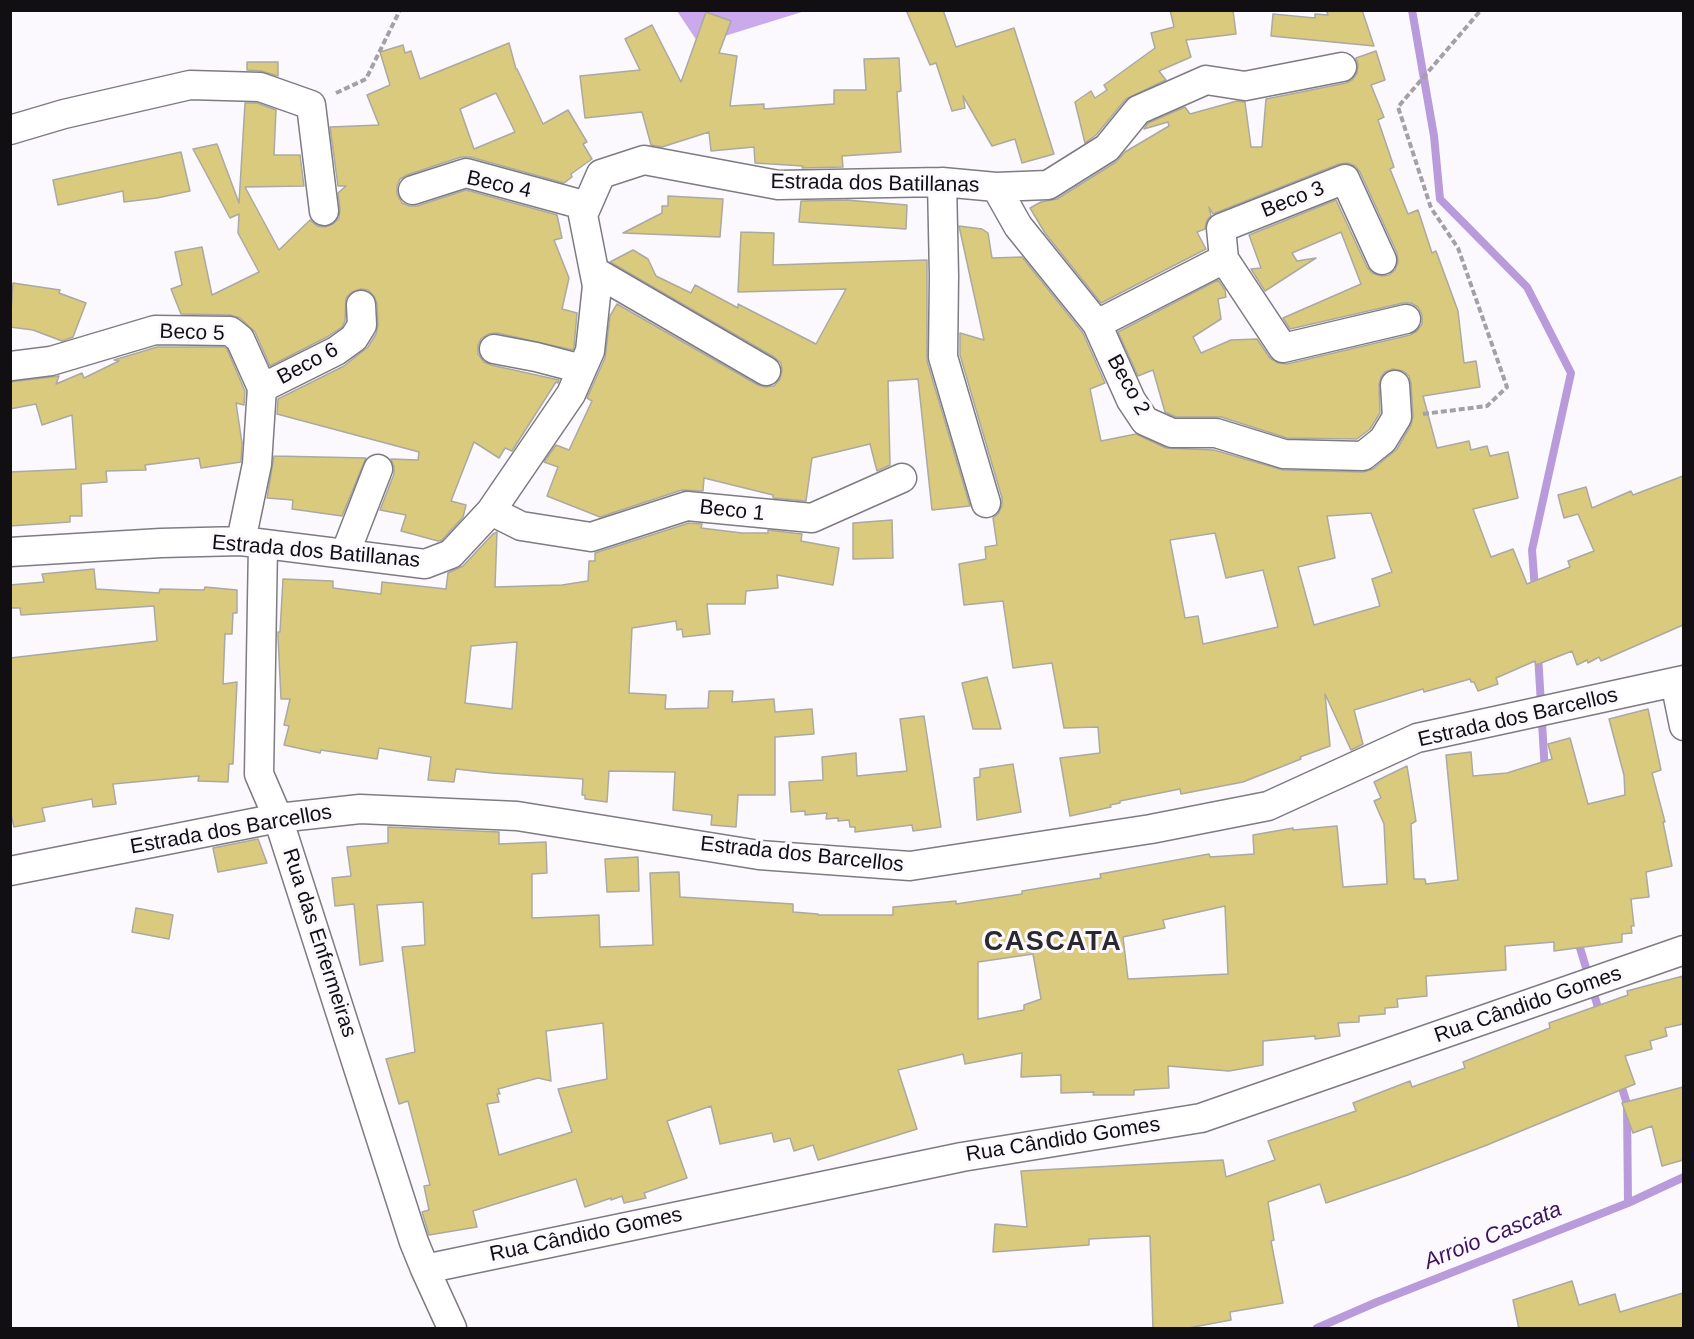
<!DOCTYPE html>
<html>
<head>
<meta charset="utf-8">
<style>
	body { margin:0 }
	#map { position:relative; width:1694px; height:1339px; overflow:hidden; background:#fbf9fe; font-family:Helvetica,sans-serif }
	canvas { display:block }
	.frame { position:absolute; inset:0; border:12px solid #110f12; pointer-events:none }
</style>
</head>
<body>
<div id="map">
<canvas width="1694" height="1339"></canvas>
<div class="frame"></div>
</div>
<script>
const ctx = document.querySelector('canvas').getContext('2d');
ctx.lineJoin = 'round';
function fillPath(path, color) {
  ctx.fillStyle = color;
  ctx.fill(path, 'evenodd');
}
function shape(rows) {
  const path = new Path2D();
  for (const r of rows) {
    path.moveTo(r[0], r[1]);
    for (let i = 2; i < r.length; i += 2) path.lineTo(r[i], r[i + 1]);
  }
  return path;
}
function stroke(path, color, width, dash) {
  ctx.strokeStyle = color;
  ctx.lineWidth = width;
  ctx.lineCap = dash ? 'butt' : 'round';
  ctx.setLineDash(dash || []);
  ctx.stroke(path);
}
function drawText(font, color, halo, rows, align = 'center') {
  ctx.font = font + ' Helvetica,sans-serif';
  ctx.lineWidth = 6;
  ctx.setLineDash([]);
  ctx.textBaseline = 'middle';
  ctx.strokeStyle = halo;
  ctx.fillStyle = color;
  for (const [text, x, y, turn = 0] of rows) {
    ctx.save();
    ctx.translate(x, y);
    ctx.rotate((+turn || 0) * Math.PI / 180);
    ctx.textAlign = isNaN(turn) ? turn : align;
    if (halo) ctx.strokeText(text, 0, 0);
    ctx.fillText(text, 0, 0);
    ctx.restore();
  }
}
const forest = shape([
	[677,11,805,11,699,44]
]);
const stream = shape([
	[1412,10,1434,136,1440,199,1527,287,1571,373,1532,550,1535,590],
	[1538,654,1545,773],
	[1577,938,1600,1014],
	[1619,1078,1627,1104,1628,1203],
	[1317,1328,1377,1302,1628,1203,1684,1177]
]);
const building = shape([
	[906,10,943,10,956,47,1014,28,1054,154,1022,163,1015,139,992,146,963,96,965,108,952,111,936,63,930,65,906,10],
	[1170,10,1233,10,1236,34,1186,40,1191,57,1159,71,1166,80,1126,99,1096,135,1085,143,1075,102,1091,91,1095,98,1107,90,1104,85,1155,48,1151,33,1174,27,1170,10],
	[1326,10,1362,10,1374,46,1271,36,1273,14,1315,18,1315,14,1328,15,1326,10],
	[706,12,731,21,719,53,737,56,730,106,764,104,764,109,834,104,834,90,866,90,864,59,899,58,901,91,897,92,901,152,842,156,843,167,802,168,803,166,755,163,754,147,711,151,709,132,662,147,651,145,642,112,585,118,580,76,640,70,625,39,652,25,681,82,706,12],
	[509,43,516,69,517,69,543,124,568,110,587,142,583,144,592,159,571,174,572,177,564,183,470,157,461,157,407,175,400,179,397,186,397,194,402,203,409,206,417,206,466,190,557,215,562,238,554,240,569,278,562,309,577,313,574,347,573,350,497,333,488,334,481,339,478,345,478,354,484,362,491,365,559,380,558,383,556,382,512,451,505,448,499,458,474,442,451,501,466,505,463,517,442,540,438,541,401,531,406,515,380,510,394,474,394,467,391,459,418,460,419,452,277,414,278,399,344,366,368,347,376,334,378,325,377,304,374,296,368,290,361,289,352,292,346,298,345,321,342,327,327,337,270,366,255,332,240,318,230,315,181,314,171,289,182,285,175,252,202,247,212,295,259,272,238,233,239,214,230,218,193,149,217,144,239,203,245,103,257,103,276,110,274,155,300,155,304,186,245,187,279,250,310,220,317,226,325,227,333,224,339,218,340,209,338,193,346,186,338,186,330,127,379,125,367,95,390,85,380,52,403,45,405,53,411,51,420,79,509,43],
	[496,93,515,132,474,149,460,109,496,93],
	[1376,51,1385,80,1371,85,1384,117,1378,120,1394,167,1390,169,1408,214,1418,210,1432,253,1436,251,1458,311,1464,363,1476,361,1480,387,1423,396,1437,448,1469,441,1471,450,1487,446,1490,456,1508,452,1518,498,1473,509,1491,557,1513,549,1527,584,1570,567,1568,561,1594,551,1578,514,1564,518,1558,495,1586,487,1592,508,1631,491,1633,495,1683,476,1683,625,1601,661,1599,657,1588,663,1587,660,1577,665,1572,651,1536,665,1535,661,1496,678,1498,684,1478,691,1474,682,1471,682,1470,679,1424,692,1423,689,1354,710,1363,744,1351,750,1325,694,1330,746,1300,757,1301,759,1243,782,1181,794,1180,789,1120,801,1120,803,1110,805,1111,807,1070,816,1060,758,1100,753,1098,727,1064,728,1052,663,1013,668,1003,601,964,605,959,564,986,559,985,547,997,545,993,518,998,514,1002,506,1002,498,960,355,960,333,984,340,959,226,982,229,988,233,992,258,1022,257,1083,333,1105,383,1090,389,1101,441,1136,434,1166,448,1214,450,1283,470,1363,472,1373,469,1397,449,1411,425,1413,416,1411,384,1409,376,1403,371,1393,369,1385,372,1381,377,1379,386,1380,413,1370,429,1357,439,1287,438,1221,417,1176,417,1165,412,1153,370,1138,376,1118,332,1218,280,1225,290,1226,297,1218,299,1221,319,1193,337,1201,353,1231,340,1257,339,1270,358,1278,363,1287,364,1410,335,1417,331,1422,324,1422,315,1418,307,1411,303,1403,303,1290,329,1283,318,1361,284,1341,232,1292,253,1297,261,1316,258,1265,291,1251,269,1261,268,1249,235,1336,200,1367,267,1372,273,1381,276,1389,275,1395,270,1398,262,1397,253,1360,172,1355,166,1348,163,1339,164,1213,214,1209,207,1211,216,1207,220,1205,229,1197,232,1206,249,1101,303,1045,233,1030,208,1041,202,1057,199,1116,162,1125,152,1169,126,1168,122,1144,129,1148,123,1185,107,1190,114,1237,101,1245,102,1251,147,1262,147,1266,99,1346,83,1352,80,1357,73,1358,64,1356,58,1376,51],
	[1371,513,1392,572,1372,579,1380,606,1314,625,1298,567,1335,558,1327,516,1371,513],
	[1215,533,1226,578,1263,570,1278,627,1203,644,1198,616,1185,618,1170,540,1215,533],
	[247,62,278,62,278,76,261,71,247,70,247,62],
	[181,152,190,191,157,198,124,202,123,191,58,205,53,180,181,152],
	[668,196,723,199,720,237,623,233,662,213,662,206,668,206,668,196],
	[846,200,907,205,906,229,799,222,801,201,846,200],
	[741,232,774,233,773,265,927,260,927,361,970,506,932,510,918,379,888,381,890,465,877,471,870,444,812,458,806,501,773,498,773,495,704,478,703,491,682,490,600,517,547,496,558,467,544,462,556,445,569,450,592,401,587,398,605,358,610,316,617,304,758,385,765,387,774,386,780,379,782,370,781,363,774,357,610,262,633,250,648,259,656,276,691,293,695,285,738,308,738,304,816,344,846,289,738,292,741,232],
	[13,283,60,290,59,293,86,303,73,337,62,341,33,330,10,327,13,283],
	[157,347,224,347,227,349,245,391,244,405,236,403,242,443,241,462,201,468,199,458,145,465,146,470,106,471,107,482,81,484,82,516,70,516,70,522,10,526,10,472,76,469,72,415,42,425,36,404,10,409,10,382,59,376,56,384,82,373,84,378,119,361,114,360,157,347],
	[274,456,366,458,342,516,292,509,293,500,267,498,274,456],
	[892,520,893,558,853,559,853,523,892,520],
	[689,523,702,524,701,528,742,533,768,533,768,530,802,534,801,541,839,548,833,585,777,575,778,588,746,591,745,604,707,604,710,634,683,637,682,629,677,630,676,621,632,628,629,693,666,695,665,709,708,708,709,691,733,691,732,702,774,699,775,712,812,709,814,734,775,737,775,795,738,795,736,827,711,825,712,815,673,810,675,772,609,771,607,802,585,799,585,795,582,795,583,779,492,773,456,769,454,782,428,780,431,757,379,748,377,759,321,750,320,753,284,745,289,726,284,725,290,699,281,699,278,637,278,632,280,632,283,579,333,581,333,588,381,594,382,582,446,589,448,573,463,566,493,534,497,532,495,587,562,585,588,581,589,561,595,561,595,553,689,523],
	[517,642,512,709,465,703,471,646,517,642],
	[94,569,96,589,159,593,160,589,204,590,205,587,237,590,237,613,233,613,232,634,225,634,223,684,237,682,233,764,229,764,228,782,198,781,199,776,113,784,116,804,93,807,92,799,42,808,45,821,14,827,10,810,10,658,157,641,154,606,21,615,20,608,10,608,10,585,44,582,42,574,94,569],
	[987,677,1001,729,973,729,962,683,987,677],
	[1648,709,1661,770,1652,773,1665,822,1663,822,1672,866,1646,872,1649,897,1631,899,1634,926,1631,926,1632,933,1622,934,1622,942,1554,951,1554,942,1505,946,1506,970,1426,976,1427,996,1397,999,1398,1007,1385,1008,1385,1014,1359,1016,1359,1022,1338,1023,1340,1036,1315,1039,1315,1036,1263,1041,1263,1065,1229,1071,1168,1066,1169,1088,1134,1090,1134,1095,1093,1095,1094,1092,1061,1093,1061,1075,1021,1077,1022,1053,965,1064,963,1054,898,1070,917,1129,818,1160,813,1145,794,1151,790,1138,774,1142,772,1133,720,1144,711,1106,667,1121,687,1178,644,1193,646,1198,624,1203,622,1196,611,1200,611,1198,585,1207,576,1179,473,1211,477,1227,429,1235,422,1212,429,1210,424,1186,430,1185,408,1101,399,1104,386,1059,415,1052,402,947,425,945,423,902,377,905,383,961,360,965,354,904,335,906,332,878,351,876,347,847,388,843,388,827,499,832,499,844,546,842,547,873,532,874,532,918,599,915,600,947,653,945,650,873,679,872,680,897,793,904,793,912,818,914,818,915,893,915,893,907,956,901,956,904,1022,894,1022,891,1101,878,1100,874,1209,854,1210,857,1254,854,1253,835,1293,828,1293,830,1337,826,1343,887,1387,884,1384,824,1374,801,1381,798,1374,782,1407,766,1416,821,1411,824,1414,879,1425,879,1426,884,1458,880,1446,755,1471,752,1473,776,1507,773,1552,759,1548,744,1570,738,1588,804,1625,795,1624,775,1609,719,1648,709],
	[1225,906,1228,974,1128,979,1123,937,1165,928,1163,920,1225,906],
	[1033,954,1041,999,1024,1005,1024,1010,978,1019,978,962,1033,954],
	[603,1023,607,1079,558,1089,572,1132,499,1155,487,1104,499,1102,497,1094,500,1094,498,1089,538,1078,551,1081,546,1031,603,1023],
	[924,716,941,827,913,831,912,825,855,832,855,827,850,827,849,820,838,821,838,818,826,819,827,813,805,815,805,811,791,812,789,782,823,780,822,757,856,753,857,776,907,771,900,719,924,716],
	[1013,764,1021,812,977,820,974,778,980,777,980,769,1013,764],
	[258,839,267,863,218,872,213,848,258,839],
	[638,857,639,891,607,892,605,859,638,857],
	[136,908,173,915,169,939,132,932,136,908],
	[1683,976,1683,1024,1665,1028,1667,1036,1650,1041,1652,1049,1625,1056,1635,1084,1487,1145,1408,1175,1326,1203,1320,1184,1268,1202,1274,1240,1271,1241,1283,1303,1230,1312,1231,1320,1183,1329,1153,1329,1150,1236,1089,1239,1089,1245,993,1252,995,1224,1027,1227,1021,1171,1223,1160,1226,1177,1275,1160,1268,1141,1356,1111,1353,1103,1410,1081,1412,1087,1465,1068,1463,1062,1550,1028,1549,1023,1628,995,1627,991,1683,976],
	[1683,1087,1683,1160,1662,1166,1652,1126,1633,1133,1622,1103,1683,1087],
	[1572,1281,1579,1305,1615,1294,1620,1312,1683,1293,1683,1329,1519,1329,1513,1300,1572,1281]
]);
const path = shape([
	[336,93,366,79,400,10],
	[1423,414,1487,406,1507,387,1458,248,1431,208,1398,107,1481,10]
]);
const minor = shape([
	[10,130,64,114,190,85,260,87,311,105,324,211],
	[942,182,944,276,943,357,986,503],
	[996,187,1018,226,1097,324,1131,400,1145,421,1172,433,1216,433,1284,454,1363,456,1383,440,1397,417,1395,385],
	[413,190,466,173,587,206],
	[1224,259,1283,348,1406,319],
	[594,271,766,371],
	[1097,324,1224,259,1221,228,1345,179,1382,260],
	[494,349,536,357,582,369],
	[11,366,51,361,155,330,230,331,240,339,262,388,257,464,241,541],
	[262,388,336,351,354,338,362,325,361,305],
	[491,511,521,526,591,537,687,506,812,518,902,478],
	[263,545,259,774,278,818,414,1242,425,1269,452,1328],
	[10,552,161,543,241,541,425,564,451,554,491,511,571,394,582,369,590,351,597,286,583,215,601,174,644,160,778,185,942,182,996,187,1048,185,1107,148,1138,110,1206,80,1245,86,1342,67],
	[345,554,378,469],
	[1675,682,1684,726],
	[10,871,278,818,360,809,517,816,759,855,910,866,1151,829,1268,806,1417,738,1684,680],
	[425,1269,962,1157,1201,1118,1684,950]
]);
const streetNames = [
	["Estrada dos Batillanas",875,184,1],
	["Beco 4",499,185,12],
	["Beco 3",1293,200,-22],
	["Beco 5",192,333,2],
	["Beco 6",308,364,-28],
	["Beco 2",1128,385,61],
	["Beco 1",732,511,6],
	["Estrada dos Batillanas",316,552,5],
	["Estrada dos Barcellos",1518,718,-13],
	["Estrada dos Barcellos",231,830,-10],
	["Estrada dos Barcellos",802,855,6],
	["Rua das Enfermeiras",319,943,72],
	["Rua Cândido Gomes",1528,1005,-19],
	["Rua Cândido Gomes",1063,1140,-9],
	["Rua Cândido Gomes",586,1235,-12]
];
const waterNames = [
	["Arroio Cascata",1493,1236,-22]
];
const districtNames = [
	["CASCATA",1053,943]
];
fillPath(forest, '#caaaec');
stroke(stream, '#b99adb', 8);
fillPath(building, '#d9ca7e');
stroke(building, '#aba9a1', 1.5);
stroke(minor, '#7e7b82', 31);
stroke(path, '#a3a1a6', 4, [6, 3]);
stroke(minor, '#fff', 28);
drawText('21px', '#110f12', '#fbf9fe', streetNames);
drawText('italic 22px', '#3d115e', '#fbf9fe', waterNames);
ctx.letterSpacing = '1.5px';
drawText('bold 27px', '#2b282f', '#fbf9fe', districtNames);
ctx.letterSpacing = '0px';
</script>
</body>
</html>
